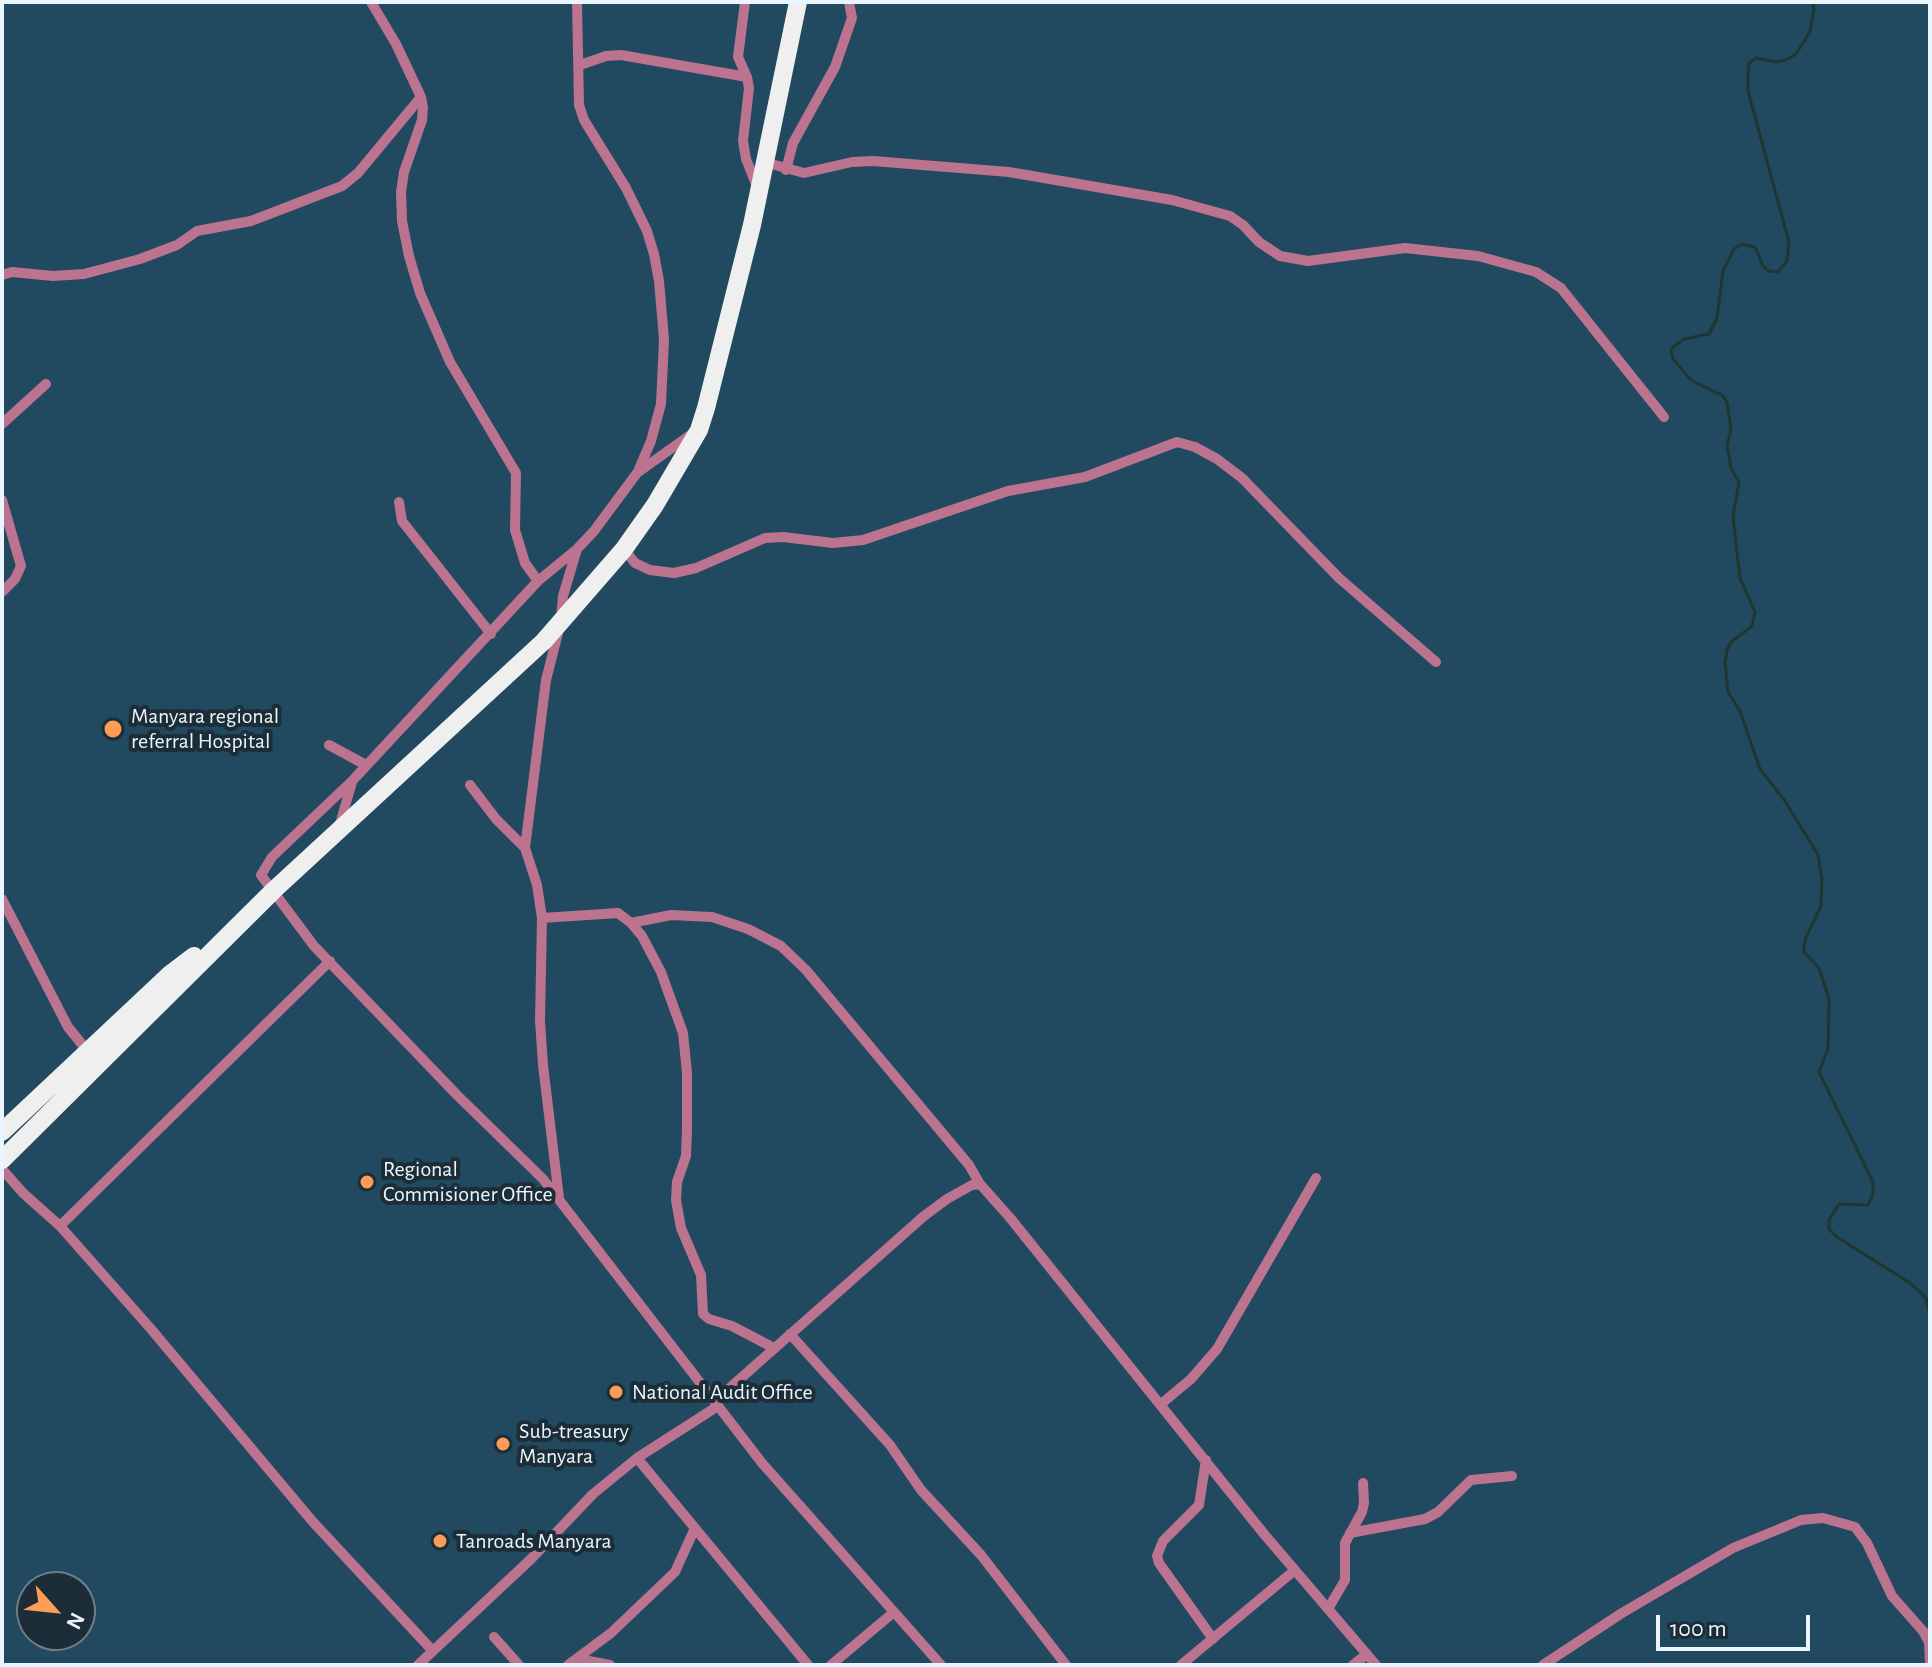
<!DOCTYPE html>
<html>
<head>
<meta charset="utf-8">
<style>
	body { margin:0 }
	#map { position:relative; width:1932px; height:1667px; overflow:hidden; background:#21495f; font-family:"Alegreya Sans",sans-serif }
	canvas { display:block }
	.frame { position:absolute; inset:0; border:4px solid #e9f6ff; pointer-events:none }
	.north { position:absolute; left:16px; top:1571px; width:80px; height:80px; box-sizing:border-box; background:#1c2d37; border:2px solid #6e7d87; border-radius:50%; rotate:117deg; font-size:22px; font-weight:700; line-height:32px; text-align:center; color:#e9f6ff }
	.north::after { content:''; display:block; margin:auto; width:28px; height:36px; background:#fd9c55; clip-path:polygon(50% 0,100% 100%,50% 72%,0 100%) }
	.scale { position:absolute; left:1656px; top:1615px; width:154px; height:36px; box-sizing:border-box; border:4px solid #e9f6ff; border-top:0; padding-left:10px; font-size:24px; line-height:28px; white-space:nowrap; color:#e9f6ff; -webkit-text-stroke:6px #1c2d37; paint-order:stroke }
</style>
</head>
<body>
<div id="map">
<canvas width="1932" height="1667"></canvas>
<div class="frame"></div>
<div class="north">N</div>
<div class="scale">100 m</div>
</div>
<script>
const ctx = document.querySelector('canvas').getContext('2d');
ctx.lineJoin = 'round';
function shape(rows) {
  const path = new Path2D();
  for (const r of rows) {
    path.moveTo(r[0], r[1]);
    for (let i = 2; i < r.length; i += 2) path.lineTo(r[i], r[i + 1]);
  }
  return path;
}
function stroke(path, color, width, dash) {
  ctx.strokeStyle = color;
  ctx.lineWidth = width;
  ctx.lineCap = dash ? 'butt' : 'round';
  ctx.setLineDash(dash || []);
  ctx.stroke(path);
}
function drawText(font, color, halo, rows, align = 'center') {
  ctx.font = font + ' "Alegreya Sans",sans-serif';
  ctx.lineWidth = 8;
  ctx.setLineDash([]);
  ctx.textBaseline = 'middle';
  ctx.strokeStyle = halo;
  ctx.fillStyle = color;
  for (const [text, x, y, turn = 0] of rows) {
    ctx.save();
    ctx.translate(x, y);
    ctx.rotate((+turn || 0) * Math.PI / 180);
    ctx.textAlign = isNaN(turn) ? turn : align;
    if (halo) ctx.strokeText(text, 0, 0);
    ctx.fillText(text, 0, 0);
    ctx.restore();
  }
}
const stream = shape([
	[1813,2,1814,10,1810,32,1796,54,1786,60,1776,62,1756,58,1749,63,1748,74,1748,91,1789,242,1787,261,1778,272,1769,271,1763,266,1755,247,1742,244,1734,249,1723,271,1717,318,1709,334,1684,339,1671,349,1673,359,1692,381,1722,395,1727,402,1731,429,1727,446,1731,468,1739,482,1733,517,1740,578,1755,612,1752,626,1731,642,1727,650,1725,662,1728,692,1740,711,1760,769,1785,801,1818,855,1822,879,1821,906,1806,937,1804,946,1804,952,1819,968,1829,999,1828,1049,1819,1072,1873,1182,1873,1194,1868,1205,1839,1204,1829,1220,1829,1229,1837,1237,1910,1283,1926,1298,1930,1315]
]);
const street = shape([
	[371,2,396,44,421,97,423,108,422,120,404,172,401,192,402,221,409,256,420,293,450,362,516,473,515,530,525,563,538,581],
	[577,2,579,105,584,120,626,188,647,231,654,254,659,281,664,339,661,404,651,441,639,469],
	[745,2,738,57,747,77,749,88,743,141,746,159,758,189],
	[580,65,606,56,621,55,747,77],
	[764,162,804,173,852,162,873,161,1009,172,1172,200,1230,216,1243,225,1259,242,1280,256,1308,261,1405,248,1478,256,1536,272,1561,288,1664,417],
	[786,170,793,143,835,67,852,18,849,2],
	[2,275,12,272,53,276,84,274,140,259,177,245,197,231,251,221,342,186,358,173,421,97],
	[2,424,46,384],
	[693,433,637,473,594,531,577,549,538,581,353,780,272,857,261,875,314,946,457,1095,543,1179,762,1463,941,1665],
	[2,500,21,566,15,579,2,592],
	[399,502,402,521,491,634],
	[624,549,635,563,650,570,674,573,696,568,765,538,783,537,833,543,863,540,1008,491,1085,477,1177,442,1195,447,1217,459,1242,478,1339,578,1436,662],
	[561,618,563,596,577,549],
	[329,745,366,765],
	[470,785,496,819,525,848,537,885,542,918,540,1021,543,1065,559,1198],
	[340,824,352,782],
	[525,848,546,680,558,633],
	[2,899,68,1027,89,1053],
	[542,918,618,913,631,923,642,936,661,972,683,1033,687,1073,687,1130,686,1156,677,1182,676,1200,681,1228,701,1275,703,1314,709,1319,732,1326,774,1348],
	[631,923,671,915,712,917,748,929,781,946,806,970,969,1165,980,1184],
	[2,1169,23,1193,60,1226,151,1329,313,1522,432,1650],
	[60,1226,330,961],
	[790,1334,890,1445,921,1490,981,1555,1066,1665],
	[715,1401,924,1216,947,1199,972,1185,980,1184,1011,1219,1264,1534,1376,1665],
	[1161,1404,1191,1379,1217,1349,1316,1178],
	[637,1458,808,1665],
	[1206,1460,1199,1505,1163,1541,1157,1556,1159,1563,1213,1639],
	[1350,1533,1425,1519,1438,1512,1471,1480,1512,1476],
	[1328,1609,1345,1580,1345,1543,1362,1512,1364,1503,1363,1483],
	[494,1637,519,1665],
	[578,1659,610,1665],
	[418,1665,531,1559,593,1494,637,1458,718,1406],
	[568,1665,611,1633,675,1572,695,1528],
	[831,1665,894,1612],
	[1181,1665,1295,1570],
	[1353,1665,1367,1654],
	[1543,1665,1622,1613,1733,1548,1801,1520,1823,1518,1855,1527,1867,1543,1892,1596,1923,1631,1929,1642,1930,1663]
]);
const highway = shape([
	[2,1132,169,975,194,956],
	[2,1160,274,890,544,641,624,549,655,505,699,430,706,408,752,225,798,2]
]);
const markers = [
	[113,729,10,"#fd9c55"],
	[367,1182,8,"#fd9c55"],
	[616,1392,8,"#fd9c55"],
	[503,1444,8,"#fd9c55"],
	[440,1541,8,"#fd9c55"]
];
const poiNames = [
	["Manyara regional",131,716],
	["referral Hospital",131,741],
	["Regional",383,1169],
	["Commisioner Office",383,1194],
	["National Audit Office",632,1392],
	["Sub-treasury",519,1431],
	["Manyara",519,1456],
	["Tanroads Manyara",456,1541]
];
stroke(stream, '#203731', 3);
stroke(street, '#bb738f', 10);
stroke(highway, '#efefef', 18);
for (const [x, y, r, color] of markers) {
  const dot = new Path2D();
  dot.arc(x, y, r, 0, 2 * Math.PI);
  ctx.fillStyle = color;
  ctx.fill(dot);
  stroke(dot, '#1c2d37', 3);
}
drawText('22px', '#e9f6ff', '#1c2d37', poiNames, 'left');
</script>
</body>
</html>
